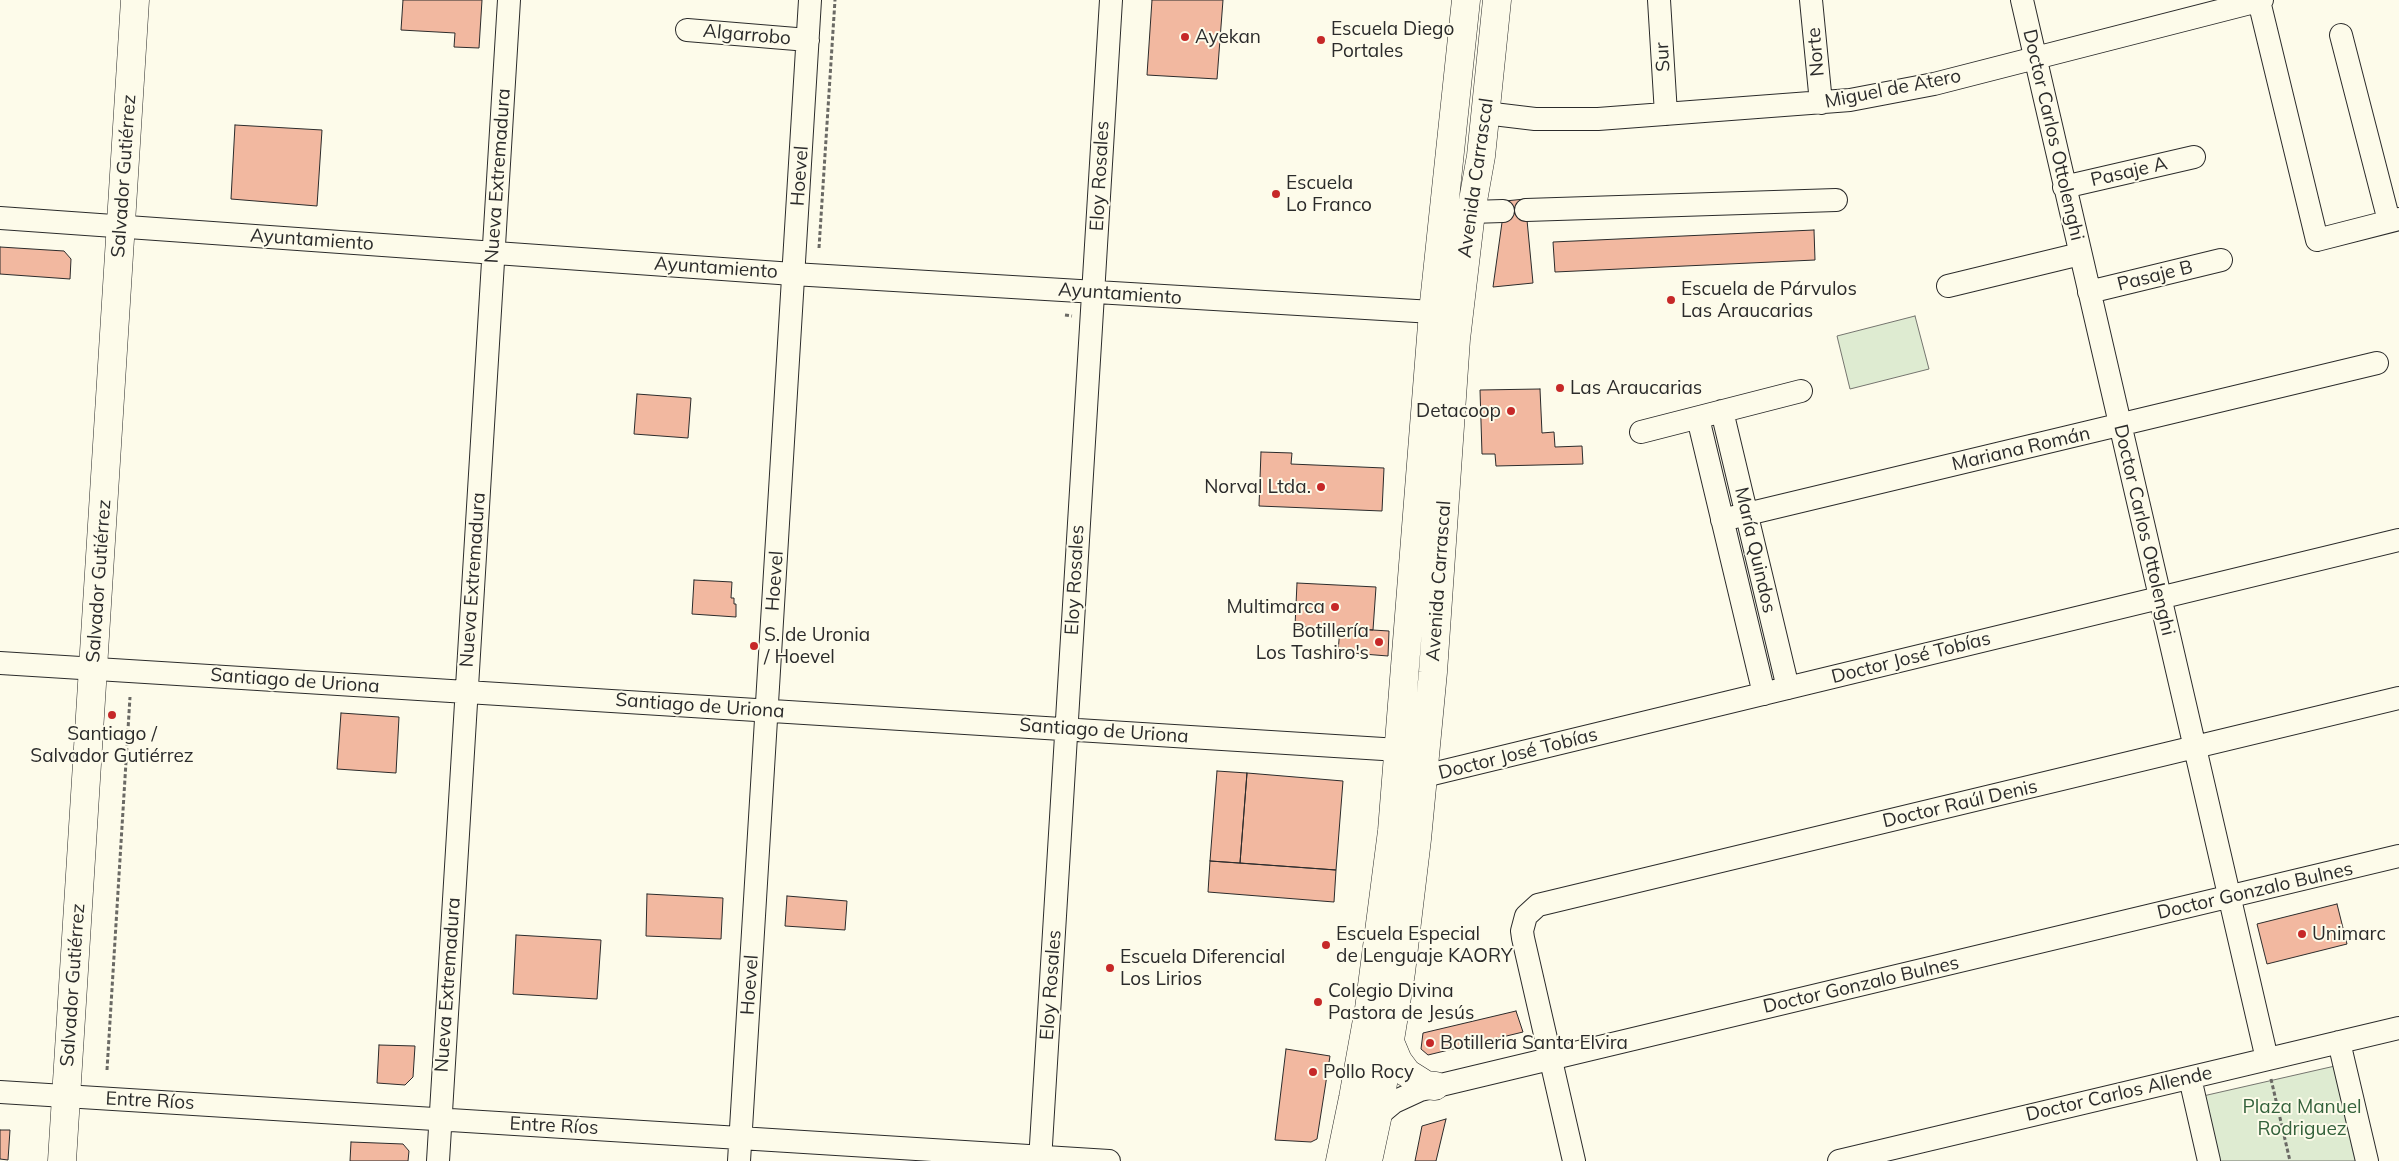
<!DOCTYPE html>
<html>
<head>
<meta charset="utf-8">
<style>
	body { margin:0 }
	canvas { display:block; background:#fdfbea }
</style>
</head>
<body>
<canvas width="2399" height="1161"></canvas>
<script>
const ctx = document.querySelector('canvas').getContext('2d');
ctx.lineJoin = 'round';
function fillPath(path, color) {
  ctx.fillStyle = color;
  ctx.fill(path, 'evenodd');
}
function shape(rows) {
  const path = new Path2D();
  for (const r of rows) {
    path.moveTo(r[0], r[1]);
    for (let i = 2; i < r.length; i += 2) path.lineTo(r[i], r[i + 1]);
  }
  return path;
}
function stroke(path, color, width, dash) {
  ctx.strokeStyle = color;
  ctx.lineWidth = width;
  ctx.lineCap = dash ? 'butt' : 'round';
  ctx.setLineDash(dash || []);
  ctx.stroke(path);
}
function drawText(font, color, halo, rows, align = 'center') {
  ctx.font = font + ' Mulish,sans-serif';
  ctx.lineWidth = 4;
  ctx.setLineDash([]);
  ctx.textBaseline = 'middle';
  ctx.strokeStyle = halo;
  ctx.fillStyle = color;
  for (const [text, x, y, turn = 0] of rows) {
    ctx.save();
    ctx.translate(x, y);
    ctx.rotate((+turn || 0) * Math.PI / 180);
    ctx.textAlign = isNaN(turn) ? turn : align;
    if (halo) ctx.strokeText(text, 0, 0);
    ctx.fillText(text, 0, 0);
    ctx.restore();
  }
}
const green = shape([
	[1915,316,1929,369,1850,389,1837,336,1915,316],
	[2335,1066,2358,1161,2218,1161,2203,1096,2335,1066]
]);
const building = shape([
	[403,0,482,0,479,48,454,47,455,33,401,30,403,0],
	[1152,0,1223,0,1217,79,1147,75,1152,0],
	[235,125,322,130,317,206,231,199,235,125],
	[1525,199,1533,283,1493,287,1505,201,1525,199],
	[1814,230,1815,260,1555,272,1553,242,1814,230],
	[0,247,64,251,71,259,70,279,0,274,0,247],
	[1540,389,1542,433,1554,432,1555,447,1582,446,1583,464,1496,466,1495,454,1482,454,1480,390,1540,389],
	[637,394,691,398,688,438,634,434,637,394],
	[1261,452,1292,453,1291,464,1384,468,1382,511,1259,506,1261,452],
	[694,580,732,582,731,598,734,598,734,604,736,604,736,617,692,614,694,580],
	[1297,583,1376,587,1373,630,1295,626,1297,583],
	[1340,628,1389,631,1388,656,1338,652,1340,628],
	[341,713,399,717,396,773,337,769,341,713],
	[1217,771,1247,773,1240,863,1210,861,1217,771],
	[1247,773,1343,781,1336,870,1240,863,1247,773],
	[1210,861,1336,870,1334,902,1208,892,1210,861],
	[647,894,723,898,721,939,646,936,647,894],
	[787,896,847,901,845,930,785,926,787,896],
	[2337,904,2347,944,2267,964,2257,924,2337,904],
	[516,935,601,940,597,999,513,994,516,935],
	[1516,1011,1523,1032,1428,1055,1421,1049,1423,1033,1516,1011],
	[379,1045,415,1046,413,1077,405,1085,377,1083,379,1045],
	[1286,1049,1330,1056,1317,1139,1311,1142,1275,1140,1286,1049],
	[1446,1119,1436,1161,1415,1161,1422,1126,1446,1119],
	[0,1130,10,1130,8,1160,0,1159,0,1130],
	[351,1142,403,1144,409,1151,408,1161,350,1161,351,1142]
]);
const path = shape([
	[819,248,835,0],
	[1065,315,1072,316],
	[107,1070,130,697],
	[2271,1079,2290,1161]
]);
const minor = shape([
	[1659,0,1666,114],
	[1811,0,1821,103],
	[2022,0,2267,1059],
	[2259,1,2317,240,2399,219],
	[687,30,808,40],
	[2341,35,2389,221],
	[1485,113,1535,119,1598,119,1850,100,1934,84,2262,0],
	[2064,187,2194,157],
	[1526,210,1836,200],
	[1471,212,1503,211],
	[0,218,793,274,1433,312],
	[1948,286,2080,254],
	[2089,292,2221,260],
	[1722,411,1788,688],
	[1698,418,1764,694],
	[1641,432,1801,391],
	[1722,520,2377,363],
	[0,663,1399,750],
	[1424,776,2399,540],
	[2339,1042,2367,1161],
	[2190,1078,2209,1161],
	[0,1092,1109,1161],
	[1370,1122,1394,1102,1420,1090,2399,856],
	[438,1161,509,0],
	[739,1161,810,0],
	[1040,1161,1111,0],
	[1574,1161,1523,938,1522,931,1526,916,1538,905,2399,698],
	[1839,1161,2399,1028]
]);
const major = shape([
	[1390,1042,1398,1061,1407,1073,1426,1085,1435,1086],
	[62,1161,135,0],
	[1340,1161,1353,1098,1369,1009,1392,831,1433,312,1466,0],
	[1368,1161,1378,1114,1401,972,1417,839,1433,672,1456,339,1471,212,1481,156,1497,0]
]);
const markers = [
	[1185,37,5,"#c62828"],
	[1321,40,5,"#c62828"],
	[1276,194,5,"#c62828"],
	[1671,300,5,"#c62828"],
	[1560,388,5,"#c62828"],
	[1511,411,5,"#c62828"],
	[1321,487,5,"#c62828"],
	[1335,607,5,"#c62828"],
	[1379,642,5,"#c62828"],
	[754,646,5,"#c62828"],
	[112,715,5,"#c62828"],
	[2302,934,5,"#c62828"],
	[1326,945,5,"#c62828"],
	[1110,968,5,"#c62828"],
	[1318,1002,5,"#c62828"],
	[1430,1043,5,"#c62828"],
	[1313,1072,5,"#c62828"]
];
const poiNames = [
	["Escuela Diego",1331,29],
	["Portales",1331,51],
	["Ayekan",1195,37],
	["Escuela",1286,183],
	["Lo Franco",1286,205],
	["Escuela de Párvulos",1681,289],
	["Las Araucarias",1681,311],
	["Las Araucarias",1570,388],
	["Detacoop",1501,411,"right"],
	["Norval Ltda.",1311,487,"right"],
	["Multimarca",1325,607,"right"],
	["Botillería",1369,631,"right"],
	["Los Tashiro's",1369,653,"right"],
	["S. de Uronia",764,635],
	["/ Hoevel",764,657],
	["Santiago /",112,734,"center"],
	["Salvador Gutiérrez",112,756,"center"],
	["Escuela Especial",1336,934],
	["de Lenguaje KAORY",1336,956],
	["Unimarc",2312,934],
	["Escuela Diferencial",1120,957],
	["Los Lirios",1120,979],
	["Colegio Divina",1328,991],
	["Pastora de Jesús",1328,1013],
	["Botilleria Santa Elvira",1440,1043],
	["Pollo Rocy",1323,1072]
];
const streetNames = [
	["Algarrobo",747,35,5],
	["Norte",1816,52,-95],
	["Sur",1663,57,-93],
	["Miguel de Atero",1893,89,-11],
	["Doctor Carlos Ottolenghi",2053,135,77],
	["Pasaje A",2129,172,-13],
	["Salvador Gutiérrez",124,176,-86],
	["Nueva Extremadura",498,176,-86],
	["Hoevel",800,176,-86],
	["Eloy Rosales",1100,176,-87],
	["Avenida Carrascal",1476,178,-82],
	["Ayuntamiento",312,240,4],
	["Ayuntamiento",716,268,4],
	["Pasaje B",2155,276,-14],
	["Ayuntamiento",1120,294,4],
	["Mariana Román",2021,449,-13],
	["Doctor Carlos Ottolenghi",2144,530,77],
	["María Quindos",1755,550,77],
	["Nueva Extremadura",473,580,-86],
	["Eloy Rosales",1075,580,-87],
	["Salvador Gutiérrez",99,581,-86],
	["Hoevel",775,581,-86],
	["Avenida Carrascal",1439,581,-86],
	["Doctor José Tobías",1911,658,-14],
	["Santiago de Uriona",295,681,4],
	["Santiago de Uriona",700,706,4],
	["Santiago de Uriona",1104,731,4],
	["Doctor José Tobías",1518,754,-14],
	["Doctor Raúl Denis",1960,804,-13],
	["Doctor Gonzalo Bulnes",2255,891,-13],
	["Salvador Gutiérrez",73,985,-86],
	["Nueva Extremadura",448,985,-86],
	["Hoevel",750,985,-86],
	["Eloy Rosales",1051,985,-86],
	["Doctor Gonzalo Bulnes",1861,985,-13],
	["Doctor Carlos Allende",2119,1094,-13],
	["Entre Ríos",150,1101,3],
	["Entre Ríos",554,1126,3]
];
const parkNames = [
	["Plaza Manuel",2302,1107],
	["Rodriguez",2302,1129]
];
fillPath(green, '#deebd1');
stroke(green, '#74746e', 1);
fillPath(building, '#f2b8a0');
stroke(building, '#2b2b2b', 1);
stroke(minor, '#2b2b2b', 24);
stroke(major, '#2b2b2b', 29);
stroke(path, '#6a6964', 3, [4, 2.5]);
stroke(minor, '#fdfbea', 22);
stroke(major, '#fdfbea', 28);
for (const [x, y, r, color] of markers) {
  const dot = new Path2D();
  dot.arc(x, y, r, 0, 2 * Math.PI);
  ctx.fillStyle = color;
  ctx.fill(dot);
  stroke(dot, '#fdfbea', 2);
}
drawText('19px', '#2b2b2b', '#fdfbea', poiNames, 'left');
drawText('19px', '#2b2b2b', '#fdfbea', streetNames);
drawText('19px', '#34623c', '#fdfbea', parkNames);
</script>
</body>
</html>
